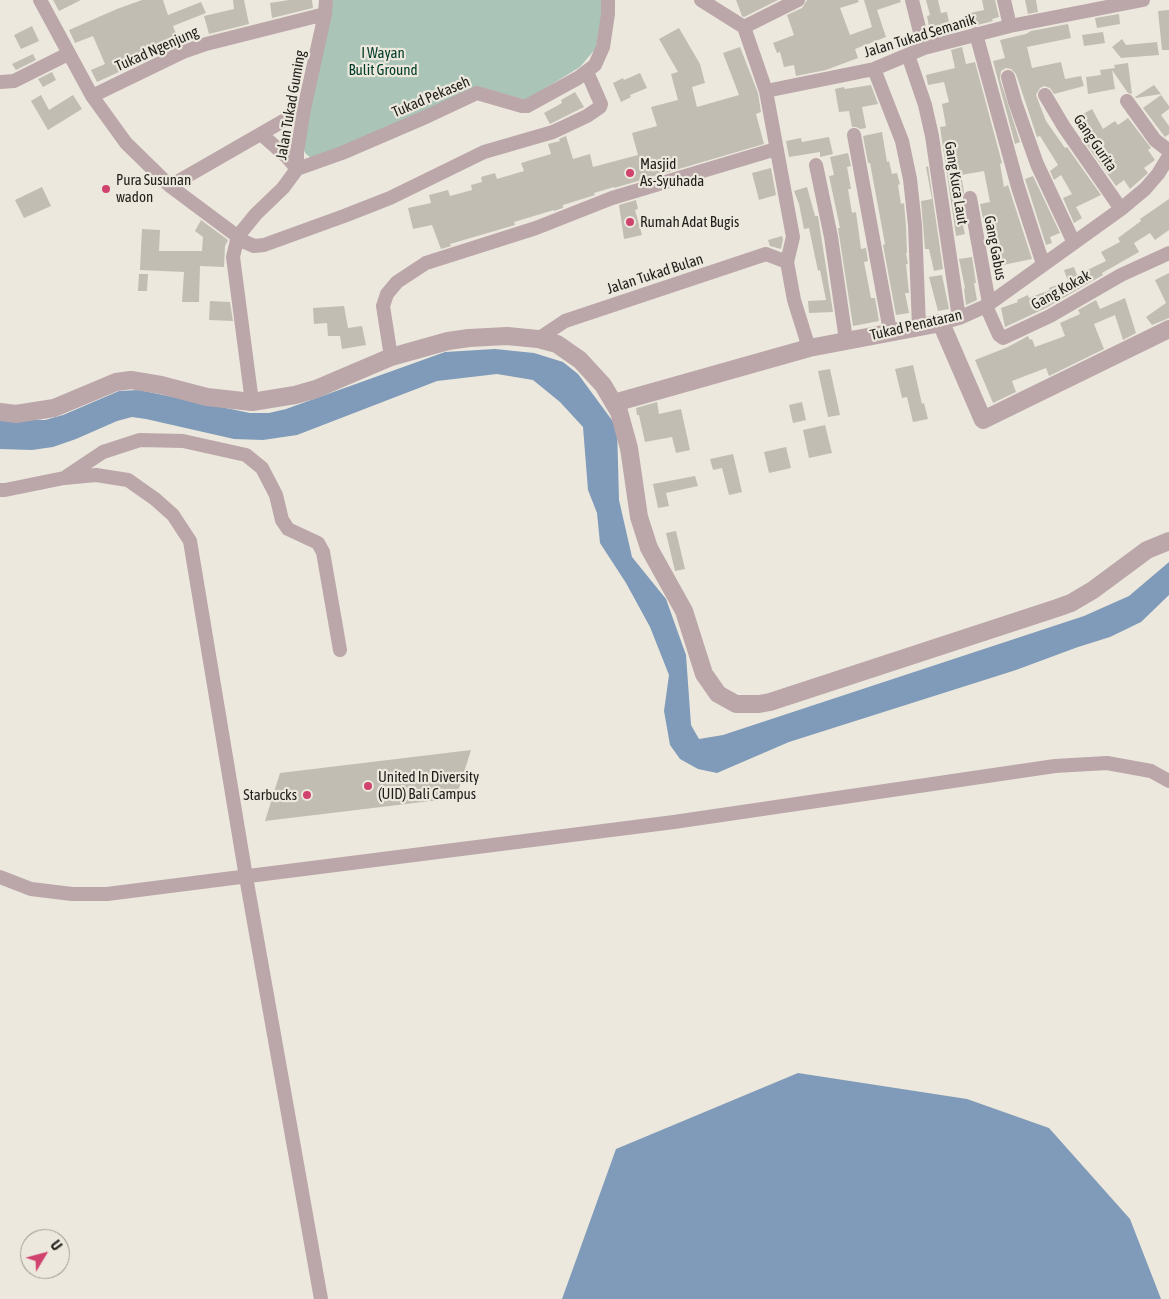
<!DOCTYPE html>
<html>
<head>
<meta charset="utf-8">
<style>
	body { margin:0 }
	#map { position:relative; width:1169px; height:1299px; overflow:hidden; background:#ece8dd; font-family:"Asap Condensed",sans-serif }
	canvas { display:block }
	.north { position:absolute; left:20px; top:1229px; width:50px; height:50px; box-sizing:border-box; background:#ece8dd; border:1px solid #9a988f; border-radius:50%; rotate:53deg; font-size:14px; font-weight:700; line-height:20px; text-align:center; color:#201f1b }
	.north::after { content:''; display:block; margin:auto; width:18px; height:22px; background:#d1436f; clip-path:polygon(50% 0,100% 100%,50% 72%,0 100%) }
</style>
</head>
<body>
<div id="map">
<canvas width="1169" height="1299"></canvas>
<div class="north">U</div>
</div>
<script>
const ctx = document.querySelector('canvas').getContext('2d');
ctx.lineJoin = 'round';
function fillPath(path, color) {
  ctx.fillStyle = color;
  ctx.fill(path, 'evenodd');
}
function shape(rows) {
  const path = new Path2D();
  for (const r of rows) {
    path.moveTo(r[0], r[1]);
    for (let i = 2; i < r.length; i += 2) path.lineTo(r[i], r[i + 1]);
  }
  return path;
}
function stroke(path, color, width, dash) {
  ctx.strokeStyle = color;
  ctx.lineWidth = width;
  ctx.lineCap = dash ? 'butt' : 'round';
  ctx.setLineDash(dash || []);
  ctx.stroke(path);
}
function drawText(font, color, halo, rows, align = 'center') {
  ctx.font = font + ' "Asap Condensed",sans-serif';
  ctx.lineWidth = 4.5;
  ctx.setLineDash([]);
  ctx.textBaseline = 'middle';
  ctx.strokeStyle = halo;
  ctx.fillStyle = color;
  for (const [text, x, y, turn = 0] of rows) {
    ctx.save();
    ctx.translate(x, y);
    ctx.rotate((+turn || 0) * Math.PI / 180);
    ctx.textAlign = isNaN(turn) ? turn : align;
    if (halo) ctx.strokeText(text, 0, 0);
    ctx.fillText(text, 0, 0);
    ctx.restore();
  }
}
const green = shape([
	[332,0,602,0,602,11,596,48,580,67,526,100,480,87,317,158,311,158,305,153,303,147]
]);
const water = shape([
	[495,349,534,353,563,362,578,374,617,427,619,500,632,557,666,599,686,655,691,725,699,739,723,735,1084,616,1129,596,1169,562,1169,595,1141,622,1110,637,1078,647,1016,670,789,742,717,773,698,769,680,759,670,745,664,711,669,675,650,627,626,583,600,543,597,513,588,490,583,427,560,402,533,380,497,374,437,381,297,435,263,440,234,439,146,419,132,417,117,421,76,439,53,447,32,450,0,449,0,419,45,420,63,415,119,391,139,390,250,413,269,413,286,409,445,352],
	[798,1073,967,1099,1049,1128,1130,1219,1161,1299,562,1299,616,1149]
]);
const building = shape([
	[53,0,81,0,59,11],
	[142,0,163,0,168,15,201,2,206,13,173,26,180,44,97,82,91,70,105,64,93,36,75,43,69,30,117,9],
	[233,0,244,0,249,24,209,34,204,16,234,9],
	[289,0,312,0,313,8,272,18,270,3],
	[736,0,778,0,744,17,742,16],
	[807,0,858,0,859,2,840,8,850,35,872,27,864,0,900,0,901,2,877,10,886,37,855,49,858,58,826,70,796,76,794,65,784,67,780,52,777,53,773,43,794,35,787,15,802,8],
	[926,0,938,0,941,13,947,12,949,22,971,19,970,13,984,10,982,0,995,0,999,17,992,19,993,21,931,37,927,16,930,15],
	[1025,0,1036,0,1038,12,1028,14],
	[1169,10,1169,50,1162,50,1158,11],
	[1119,14,1120,24,1097,28,1095,18],
	[1068,24,1071,38,1027,47,1032,68,1061,62,1065,79,1081,76,1084,86,1054,94,1050,88,1044,86,1040,88,1036,95,1046,121,1065,148,1067,147,1101,195,1076,207,1082,218,1074,223,1063,198,1072,194,1061,175,1054,180,1050,171,1058,165,1040,136,1037,137,1016,74,1011,69,1006,68,1001,71,1000,79,1020,142,1015,144,993,61,1005,58,1000,40,1026,34,1031,31],
	[32,26,39,41,21,49,14,35],
	[679,28,700,64,705,83,692,87,697,107,739,95,723,53,740,47,758,93,761,112,756,114,764,144,614,188,614,187,594,193,595,195,563,205,563,208,554,211,554,210,514,222,515,225,450,244,451,246,441,249,432,225,413,229,408,208,431,203,429,195,448,190,450,196,472,190,471,185,482,182,481,177,495,173,497,179,524,171,521,163,551,154,548,144,560,141,559,139,566,136,573,159,590,154,593,167,638,155,632,133,657,126,651,107,678,100,671,74,678,72,659,39],
	[1103,32,1105,43,1084,46,1082,35],
	[1122,39,1126,45,1157,42,1159,55,1121,58,1112,47],
	[962,47,966,64,975,62,1002,163,1000,164,1004,187,1008,185,1032,259,993,267,980,204,990,202,984,171,961,175,964,192,961,199,964,216,961,217,965,234,956,236,940,127,946,126,942,104,949,102,944,82,928,85,926,75,955,68,951,50],
	[33,54,36,60,16,70,12,64],
	[1128,63,1132,94,1128,93,1112,70,1115,89,1088,94,1086,77,1101,75,1100,70,1115,68,1114,65],
	[52,72,56,80,43,87,38,79],
	[640,73,647,88,630,95,631,97,621,102,613,83,623,78,624,80],
	[871,85,878,104,862,107,866,128,860,129,856,127,852,127,849,111,839,112,835,89,844,87,845,89],
	[1154,85,1161,94,1136,98,1135,97],
	[575,92,584,107,550,124,544,113,562,103,561,100],
	[41,95,49,110,73,95,82,109,48,130,31,101],
	[1161,95,1169,106,1169,109,1161,115,1169,126,1169,134,1165,137,1143,108],
	[1092,109,1103,129,1115,121,1118,125,1128,118,1151,148,1148,150,1155,160,1144,168,1148,173,1130,189,1124,180,1116,186,1081,137,1085,134,1076,118],
	[882,132,887,162,889,161,892,174,897,173,900,184,898,185,901,204,904,203,906,226,907,253,906,253,908,264,906,264,909,293,905,293,909,313,896,315,883,245,885,244,870,163,868,163,863,136],
	[829,137,833,154,820,157,820,152,789,157,786,141,801,138,802,142],
	[848,153,851,166,847,167,851,189,848,189,852,213,856,212,861,249,866,248,868,261,864,262,871,298,875,298,879,321,853,326,838,228,840,228,829,176,834,175,830,157],
	[928,166,943,269,934,271,929,249,925,249,921,201,932,199,926,167],
	[771,168,776,195,759,200,752,173],
	[1033,176,1060,233,1050,237,1052,243,1046,245,1025,179],
	[42,187,51,206,24,218,15,200],
	[807,187,815,216,818,216,833,312,809,313,808,301,826,300,820,270,818,271,809,228,804,229,799,204,794,191],
	[1169,199,1169,230,1155,240,1150,233,1134,243,1139,252,1102,273,1103,275,1046,308,1005,327,1001,308,1018,302,1017,300,1028,295,1029,298,1050,290,1049,288,1068,281,1064,270,1074,267,1077,275,1106,261,1101,252,1120,242,1118,238,1141,221,1140,219],
	[636,200,638,209,635,210,642,235,624,239,619,205],
	[201,220,228,240,225,246,224,267,200,266,199,302,182,302,184,272,140,270,142,229,160,230,159,251,202,251,203,237,195,231],
	[782,236,783,239,781,249,770,246,768,240],
	[972,257,976,283,974,283,977,300,966,305,964,289,965,288,959,259],
	[1169,273,1169,318,1152,325,1146,317,1166,303,1155,280],
	[139,274,148,274,147,291,138,291],
	[942,275,949,309,938,311,929,277],
	[1125,298,1136,333,1123,340,1115,315,1094,324,1104,349,1049,376,1046,368,1012,381,1016,392,993,403,975,360,1008,347,1028,336,1030,340,1032,339,1035,347,1065,336,1060,323,1080,314,1078,310,1096,300,1100,309],
	[210,301,230,302,233,321,209,320],
	[344,306,348,328,362,326,366,345,342,349,340,336,328,336,327,323,314,324,313,308],
	[913,365,922,404,924,403,928,419,913,422,907,397,902,398,895,369],
	[830,369,840,415,828,417,818,371],
	[657,402,659,414,681,409,690,450,676,453,672,437,645,442,639,415,637,415,636,408],
	[802,402,806,420,793,423,789,405],
	[825,425,832,453,809,458,803,430],
	[786,447,791,468,769,473,764,452],
	[733,454,742,492,729,495,722,468,713,470,710,459],
	[695,476,698,486,666,493,669,506,658,508,653,484],
	[676,531,685,569,675,571,666,533],
	[471,750,456,798,265,821,280,773]
]);
const minor = shape([
	[40,0,92,96,126,143,170,186,245,242,254,246,264,245,344,216,390,198,484,152,553,132,587,116,600,107,601,104,587,72],
	[701,0,744,27,766,91,793,237,787,262,794,300,809,348],
	[912,0,924,48],
	[1004,0,1010,26],
	[744,27,798,0],
	[976,34,1018,187,1043,264],
	[908,55,925,105,932,136,959,318],
	[874,69,902,141,910,179,915,225,919,326],
	[1008,77,1015,102,1037,164,1074,243],
	[0,82,14,81,68,54],
	[766,91,874,69,924,48,1010,26,1143,0],
	[1045,95,1064,127,1121,209],
	[92,96,183,52,206,44,325,14],
	[1127,101,1155,140,1169,151],
	[261,134,287,157,297,169,342,153,428,116,477,93,522,106,527,106,578,78,595,65,603,47,608,14,608,0],
	[854,135,890,331],
	[816,165,831,237,846,340],
	[170,186,304,109],
	[970,198,989,303],
	[986,306,999,335,1003,338,1050,316,1121,275,1169,253],
	[941,323,959,318,986,306,1121,209,1145,189,1158,174,1169,156],
	[538,339,565,321,766,254,787,262],
	[391,357,383,306,387,294,397,282,426,263,536,228,612,198,776,149],
	[252,402,233,257,238,236,256,214,283,188,297,169,297,152,304,109,325,14,326,0],
	[67,476,103,452,140,440,183,441,246,455,262,468,276,495,282,520,288,529,318,543,323,552,340,650],
	[0,490,5,490,64,478,96,475,128,480,155,499,173,515,190,541,246,877,321,1299],
	[0,877,31,889,72,894,107,894,674,822,1055,766,1107,763,1151,771,1169,781]
]);
const tertiary = shape([
	[614,403,809,348,941,323,983,420,1169,329],
	[0,412,16,414,54,408,116,382,131,380,161,385,207,397,252,402,295,395,316,389,391,357,448,341,469,338,507,336,538,339,557,344,580,360,603,385,619,412,629,448,639,517,649,548,684,611,704,674,718,694,736,704,759,704,770,702,1057,608,1071,603,1093,590,1147,550,1169,541]
]);
const markers = [
	[630,173,5,"#d1436f"],
	[106,189,5,"#d1436f"],
	[630,222,5,"#d1436f"],
	[368,786,5,"#d1436f"],
	[307,795,5,"#d1436f"]
];
const streetNames = [
	["Jalan Tukad Semanik",920,36,-17],
	["Tukad Ngenjung",157,49,-24],
	["Tukad Pekaseh",431,97,-23],
	["Jalan Tukad Guming",291,105,-80],
	["Gang Gurita",1095,143,56],
	["Gang Kuca Laut",956,183,81],
	["Gang Gabus",995,248,79],
	["Jalan Tukad Bulan",655,274,-18],
	["Gang Kokak",1061,290,-29],
	["Tukad Penataran",916,325,-13]
];
const parkNames = [
	["I Wayan",383,53],
	["Bulit Ground",383,70]
];
const poiNames = [
	["Masjid",640,164],
	["As-Syuhada",640,181],
	["Pura Susunan",116,180],
	["wadon",116,197],
	["Rumah Adat Bugis",640,222],
	["United In Diversity",378,777],
	["(UID) Bali Campus",378,794],
	["Starbucks",297,795,"right"]
];
fillPath(green, '#aac4b7');
fillPath(water, '#7f9bb9');
fillPath(building, '#c2bdb2');
stroke(minor, '#bba6a9', 14);
stroke(tertiary, '#bba6a9', 18);
for (const [x, y, r, color] of markers) {
  const dot = new Path2D();
  dot.arc(x, y, r, 0, 2 * Math.PI);
  ctx.fillStyle = color;
  ctx.fill(dot);
  stroke(dot, '#ece8dd', 2);
}
drawText('15px', '#201f1b', '#ece8dd', streetNames);
drawText('15px', '#003c28', '#ece8dd', parkNames);
drawText('15px', '#201f1b', '#ece8dd', poiNames, 'left');
</script>
</body>
</html>
